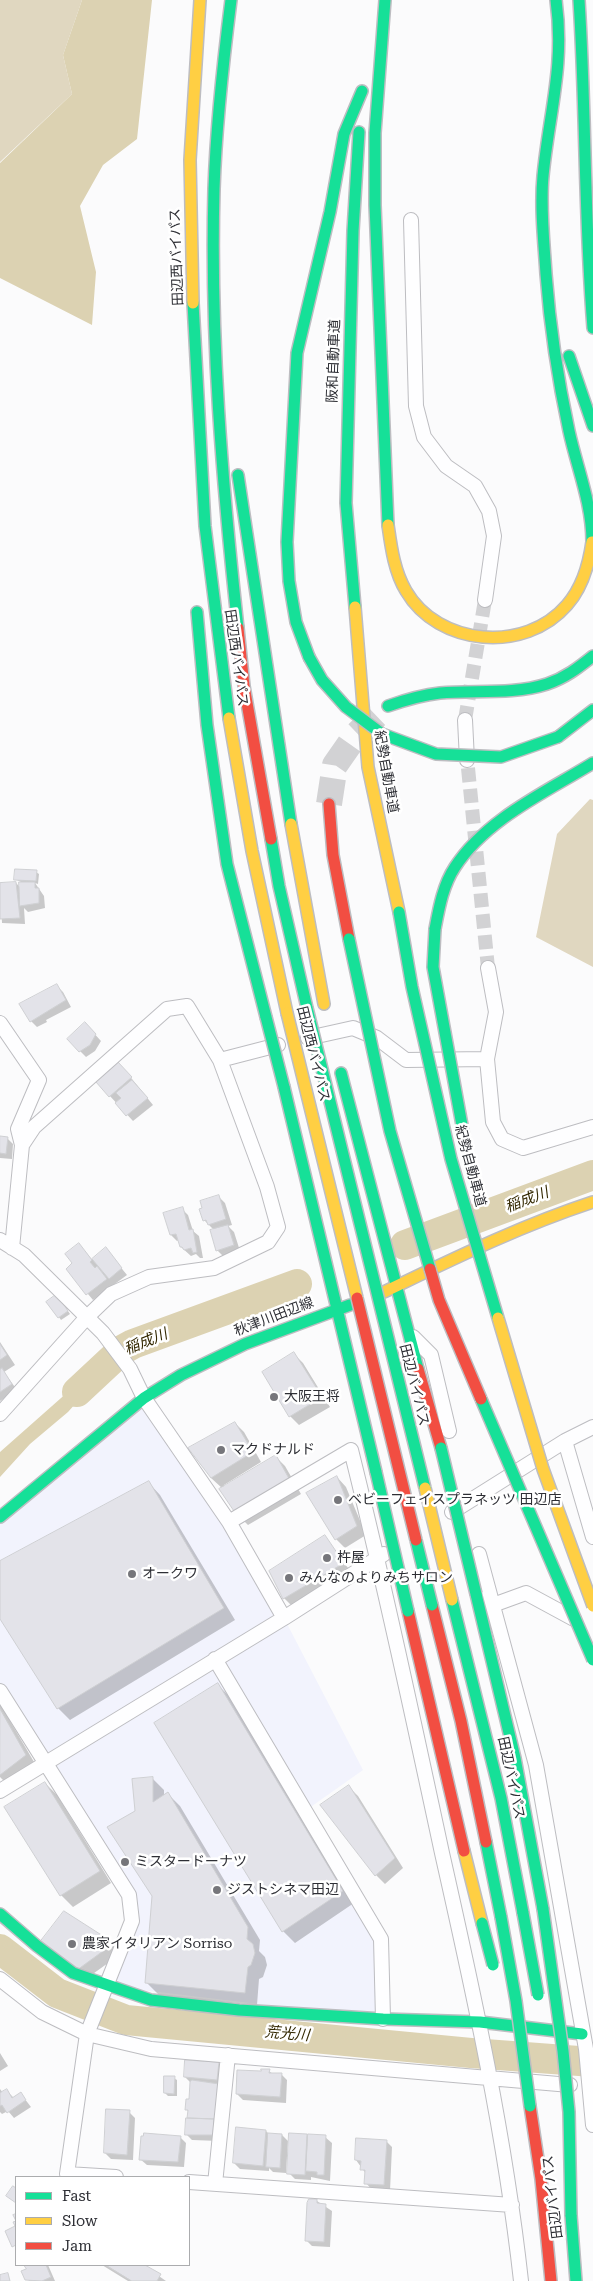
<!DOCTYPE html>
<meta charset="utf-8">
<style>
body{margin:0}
#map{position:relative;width:593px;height:2281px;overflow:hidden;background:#fbfbfc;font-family:"Roboto Serif",serif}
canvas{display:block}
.legend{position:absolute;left:15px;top:2176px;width:175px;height:90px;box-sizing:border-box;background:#fff;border:1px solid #abacae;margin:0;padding:6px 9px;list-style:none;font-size:15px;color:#2e2f35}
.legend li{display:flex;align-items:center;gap:10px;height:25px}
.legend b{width:25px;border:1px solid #abacae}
</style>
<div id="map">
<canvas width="593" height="2281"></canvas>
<ul class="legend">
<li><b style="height:6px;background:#16e098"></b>Fast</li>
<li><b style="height:6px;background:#ffcf43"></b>Slow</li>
<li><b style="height:6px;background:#f24e42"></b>Jam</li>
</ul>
</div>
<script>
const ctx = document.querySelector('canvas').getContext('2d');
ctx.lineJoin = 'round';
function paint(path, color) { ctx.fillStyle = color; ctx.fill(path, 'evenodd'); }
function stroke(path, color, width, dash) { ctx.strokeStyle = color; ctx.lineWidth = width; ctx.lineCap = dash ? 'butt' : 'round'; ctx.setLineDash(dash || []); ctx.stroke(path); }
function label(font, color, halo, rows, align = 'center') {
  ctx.font = font + ' "Roboto Serif","Noto Sans JP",serif'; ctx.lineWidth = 5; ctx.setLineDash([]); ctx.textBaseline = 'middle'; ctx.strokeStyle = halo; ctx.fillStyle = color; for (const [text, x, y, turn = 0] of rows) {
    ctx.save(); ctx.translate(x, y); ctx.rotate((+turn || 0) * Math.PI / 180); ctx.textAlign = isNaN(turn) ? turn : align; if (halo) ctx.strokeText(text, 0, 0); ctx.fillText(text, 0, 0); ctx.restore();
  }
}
paint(new Path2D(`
 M144 1398 284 1618 363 1770 305 1811 381 1939 383 2019 108 1986 132 1921 129 1895 0 1691V1517Z`), '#f2f3fd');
paint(new Path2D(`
 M0 0H82L63 55 72 94 0 162Z
 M590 799 593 800V967L536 937 557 834Z`), '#e0d7c0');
paint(new Path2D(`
 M82 0H152L137 139 103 165 80 206 96 272 92 325 0 278V163L72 94 63 55Z
 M104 1360 109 1366 68 1412 30 1444 0 1477V1452Z`), '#dcd2b2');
paint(new Path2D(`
 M36 872 39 874 38 884 35 883 44 896 45 908 28 912 24 908 25 924 2 923 0 884 16 883 21 888V882L15 879Z
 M57 986 63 992 71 1007 46 1020 47 1022 37 1027 31 1021Z
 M91 1030 101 1041 95 1051 86 1057 68 1039Z
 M124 1069 153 1105 133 1121 97 1082Z
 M0 1137 7 1138 13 1144 12 1159 0 1158Z
 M219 1197 225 1203 232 1225 228 1226 234 1232 240 1251 223 1256 217 1250 214 1230 204 1220Z
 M182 1209 188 1215 193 1231 199 1236 203 1258H200L196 1254 191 1256 181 1247 179 1240 177 1241 171 1235Z
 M106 1249 127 1275 93 1300 67 1269 85 1251 92 1260Z
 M60 1299 70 1314 61 1320 48 1302Z
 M0 1342 15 1365 4 1372 17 1390 0 1401Z
 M294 1354 303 1363 330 1407 299 1425 290 1416Z
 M235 1423 244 1432 261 1462 224 1485 225 1487 276 1457 285 1466 301 1494 248 1525 239 1516 222 1488 211 1478Z
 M337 1477 346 1487 366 1535 345 1548 336 1539Z
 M149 1483 160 1495 235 1620 70 1720 58 1708 0 1617V1563Z
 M324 1537 352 1573 293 1607 284 1598Z
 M218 1685 230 1697 354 1903 295 1943 283 1931Z
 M0 1704 37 1767 11 1788 0 1777Z
 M152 1778 164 1790V1796L168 1794 180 1806 260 1940 259 1951 265 1957 267 1965 263 1977 259 1979 257 2005 159 1995 147 1983 153 1896Z
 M45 1783 57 1795 111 1883 73 1907 61 1895Z
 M349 1787 358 1796 403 1868 385 1884 376 1875Z
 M64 1912 113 1944 122 1953 83 1981Z
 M0 2053 8 2066 0 2071Z
 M218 2064 224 2070 219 2141 192 2140 186 2134 189 2112 186 2109 190 2100 191 2083 185 2077Z
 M269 2071 273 2074H281L287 2080 286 2103 243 2100 237 2094 262 2073Z
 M174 2078 177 2080V2096H168L165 2093Z
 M0 2089 3 2093 7 2091 14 2098 21 2094 31 2107 14 2118 8 2111 2 2114 0 2112Z
 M129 2112 135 2118 133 2160 111 2159 105 2153Z
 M266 2131 269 2134 282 2135 288 2141 286 2173 273 2172 269 2168V2171L240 2169 234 2163Z
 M290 2135 325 2137 332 2143 330 2181 311 2177V2180L295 2179 289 2173Z
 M180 2137 186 2143 184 2167 147 2165 140 2159Z
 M386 2141 392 2147 390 2191 372 2190 366 2183V2174L356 2160Z
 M317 2201 332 2211 330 2247 312 2246 306 2240Z
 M25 2265H48L55 2281H29L23 2272 27 2269Z
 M102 2265H143L166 2281H128Z`), '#0003');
stroke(new Path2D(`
 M405 1245 593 1175
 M77 1392 122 1350 133 1344 297 1284
 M0 1949 57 1993 126 2020 471 2053 593 2062`), '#dcd2b2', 30);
const building = new Path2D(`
 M15 869 37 870 36 881 14 880Z
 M16 882 20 918 0 919V883Z
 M19 882H35V888H39V903L20 906Z
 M57 984 66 1000 30 1022 19 1004Z
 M85 1022 96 1034 90 1045 79 1052 67 1039Z
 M118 1062 132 1077 109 1097 96 1082Z
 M132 1080 148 1098 126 1116 115 1103 121 1098 116 1093Z
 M0 1136 8 1137 6 1154 0 1153Z
 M219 1195 226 1219 208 1225 206 1220 203 1221 199 1209 202 1208 200 1201Z
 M183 1207 189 1230 193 1229 197 1252 193 1253 191 1248 184 1250 182 1247H180L176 1234 170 1235 163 1213Z
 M228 1225 234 1245 216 1251 210 1230Z
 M79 1243 92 1260 90 1262 95 1268 97 1266 107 1279 86 1295 66 1269 72 1263 65 1254Z
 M106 1247 122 1268 109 1279 92 1259Z
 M57 1294 68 1311 58 1318 46 1302Z
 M0 1344 7 1355 0 1360Z
 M294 1352 322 1397 289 1417 262 1372Z
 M2 1368 12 1384 0 1392V1370Z
 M235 1422 253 1452 211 1478 188 1448Z
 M276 1455 292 1484 238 1517 219 1489Z
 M337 1476 357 1526 335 1540 306 1493Z
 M149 1481 224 1608 57 1709 0 1619V1561Z
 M325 1535 344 1563 283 1599 269 1571Z
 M218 1683 343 1891 282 1932 154 1723Z
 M0 1709 26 1755 0 1775Z
 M153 1777V1802L168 1792 248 1927 247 1939 253 1944 255 1953 251 1965 248 1967 245 1993 145 1983 152 1896 107 1827 135 1811 132 1779Z
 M45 1782 100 1871 60 1896 4 1807Z
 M349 1785 395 1858 375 1876 320 1805Z
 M64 1911 114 1943 73 1973 37 1946Z
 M185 2060 219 2062 217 2080 184 2077Z
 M261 2069H270L269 2073H282L280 2097 236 2094 237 2070 261 2071Z
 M164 2076H175L174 2094 164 2093Z
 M192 2080 219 2084 216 2119 187 2118 188 2110H185L186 2099H189L190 2082Z
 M7 2089 12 2098 21 2092 26 2100 7 2113 2 2105 0 2106V2093Z
 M106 2109 130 2110 127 2155 104 2153Z
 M186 2118 214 2119 213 2135H185Z
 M236 2127 266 2130 263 2166 233 2163Z
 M144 2133 181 2136 178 2162 139 2160 141 2136H143Z
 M268 2133 282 2134 280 2168 266 2167Z
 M289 2133 307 2134 305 2175 287 2174Z
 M308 2134 326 2135 324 2175H317V2172L306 2171Z
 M356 2138 387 2140 384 2185 364 2184 365 2170H360L361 2161 355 2160Z
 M13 2186 16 2188V2203L6 2196Z
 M309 2199H317V2203L326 2204 324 2242 305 2241 307 2203Z
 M16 2214V2245L12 2247 5 2231 15 2226 13 2222 16 2221 13 2215Z
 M24 2265H46L51 2277 42 2281 25 2280 21 2271 26 2269Z
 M106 2265H145L161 2274 157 2281H132Z
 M8 2273 10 2281H0V2275Z`);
paint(building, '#e3e3e9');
stroke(building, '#cfd0d3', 1);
stroke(new Path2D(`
 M465 720 485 600
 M468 768 488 968`), '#d2d2d4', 14, [14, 7]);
stroke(new Path2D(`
 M329 804 335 765 356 735 378 714`), '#d2d2d4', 26, [26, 13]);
const street = new Path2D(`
 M411 220 416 406 424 437 446 466 475 486 489 511 494 536 485 600
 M465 720 467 760
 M488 968 496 1012 487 1059 493 1122 502 1139 523 1148 593 1127
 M0 1023 39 1080 18 1129 22 1145
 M308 1038 353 1028 377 1038 406 1060 487 1059
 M220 1060 278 1045
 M0 1240 24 1255 103 1333 130 1369 144 1398 229 1522 284 1618
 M413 1337 431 1355 449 1431
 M0 1414 87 1317 111 1294 149 1277 214 1268 268 1242 278 1227 267 1187 220 1060 187 1006 167 1009 34 1127 22 1145 12 1248
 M565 1441 593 1537
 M452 1512 565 1441 593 1427
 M229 1522 351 1450C384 1583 413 1718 442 1853 474 1995 505 2136 521 2281
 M479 1554 536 1765 586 2049 593 2125
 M493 1605 526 1593 574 1619
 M215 1659 381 1939 383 2019
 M0 1691 129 1895 132 1921 87 2034 67 2174 116 2177
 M0 1791 284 1618 384 1554
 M0 1979 42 2012 87 2034 151 2049 570 2085
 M189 2182 512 2205
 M215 2184 228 2055`);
const fast = new Path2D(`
 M231 0C223 63 216 126 214 189 210 335 222 482 238 628
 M385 0 375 133V205L388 525
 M556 0C565 66 549 113 543 176 540 208 544 242 546 274 550 327 558 380 569 431 577 468 592 503 592 542
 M579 0C586 109 584 219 593 328
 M193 303 205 526 229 718
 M569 356 593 426
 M238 475 291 824
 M355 607 346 503 353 231 359 132
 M197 612 207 725 227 864 266 1017
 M309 657 296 622 289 581 287 542 297 353 330 212 344 134 362 91
 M388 706C405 700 422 695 440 693 475 690 513 695 547 684 565 678 578 668 593 656
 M558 737 593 710
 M271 839 279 886 307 1008
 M435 929C439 908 443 885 455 867 486 819 546 792 593 763
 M341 1073 418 1369
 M284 1087 376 1472
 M0 1517 144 1398 181 1375 245 1344 350 1305
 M476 1594 515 1758 543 1909
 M452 1600 501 1798 523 1913
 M486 1842 501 1917
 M0 1914 37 1946 73 1973 151 2000 239 2010 383 2019 480 2022 582 2034
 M571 2215 576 2281`);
const slow = new Path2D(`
 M193 303 190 160 200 0
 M388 525C391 546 394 571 406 591 438 646 525 654 567 605 582 588 589 564 592 542
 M355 607 368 767 399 912
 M229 718 252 851 287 1013
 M291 824 324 1004
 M384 1292C453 1259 520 1226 593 1202
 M464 1851 482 1923`);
const jam = new Path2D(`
 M238 628 244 686 271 839
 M329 804 333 855 349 939
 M418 1369 441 1448
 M432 1605 461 1721 486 1842
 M408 1611 464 1851
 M530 2106 541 2179 551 2281`);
stroke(street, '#bdbdc1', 16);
stroke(fast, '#bdbdc1', 14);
stroke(slow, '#bdbdc1', 14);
stroke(jam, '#bdbdc1', 14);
stroke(street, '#fefeff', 14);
stroke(fast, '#16e098', 11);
stroke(slow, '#ffcf43', 11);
stroke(jam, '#f24e42', 11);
const fastBridge = new Path2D(`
 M309 657 322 680 346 707 382 734 436 754 501 757 558 737
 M399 912 412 987 451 1159 498 1318
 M435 929 433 967 466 1147
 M349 939 390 1131 430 1269
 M307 1008 425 1488
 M266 1017 284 1087
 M481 1399 593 1660
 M441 1448 476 1594
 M376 1472 408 1611
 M416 1540 432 1605
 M543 1909 563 2051 569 2112 571 2215
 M523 1913 538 1995
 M501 1917 516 2001 530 2106
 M482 1923 493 1965`);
const slowBridge = new Path2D(`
 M287 1013 357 1298
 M498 1318 543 1469 593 1606
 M425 1488 452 1600`);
const jamBridge = new Path2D(`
 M430 1269 439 1300 481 1399
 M357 1298 416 1540`);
stroke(fastBridge, '#bdbdc1', 14, []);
stroke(slowBridge, '#bdbdc1', 14, []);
stroke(jamBridge, '#bdbdc1', 14, []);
stroke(fastBridge, '#16e098', 11);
stroke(slowBridge, '#ffcf43', 11);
stroke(jamBridge, '#f24e42', 11);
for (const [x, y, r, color] of [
 [274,1397,5,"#76767b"],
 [221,1450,5,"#76767b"],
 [338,1500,5,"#76767b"],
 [327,1558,5,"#76767b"],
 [132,1574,5,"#76767b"],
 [289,1578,5,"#76767b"],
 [125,1862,5,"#76767b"],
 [217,1890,5,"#76767b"],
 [72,1944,5,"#76767b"]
]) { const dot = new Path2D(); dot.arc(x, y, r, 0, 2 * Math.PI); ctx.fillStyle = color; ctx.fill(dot); stroke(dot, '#fff', 2); }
label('14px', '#2e2f35', '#fff', [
 ["田辺西バイパス",177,257,-92],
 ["阪和自動車道",334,361,-88],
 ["田辺西バイパス",236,658,82],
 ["紀勢自動車道",386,772,80],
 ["田辺西バイパス",313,1054,76],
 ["紀勢自動車道",470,1166,75],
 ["秋津川田辺線",274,1317,-21],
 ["田辺バイパス",414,1385,76],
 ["田辺バイパス",511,1778,78],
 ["田辺バイパス",553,2197,-97]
]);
label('14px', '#2e2f35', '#fff', [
 ["大阪王将",284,1397],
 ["マクドナルド",231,1450],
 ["ベビーフェイスプラネッツ 田辺店",348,1500],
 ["杵屋",337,1558],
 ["オークワ",142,1574],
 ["みんなのよりみちサロン",299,1578],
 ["ミスタードーナツ",135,1862],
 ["ジストシネマ田辺",227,1890],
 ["農家イタリアン Sorriso",82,1944]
], 'left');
label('italic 15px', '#332802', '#fff', [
 ["稲成川",527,1200,-21],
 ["稲成川",146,1342,-22],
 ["荒光川",287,2034,5]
]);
</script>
